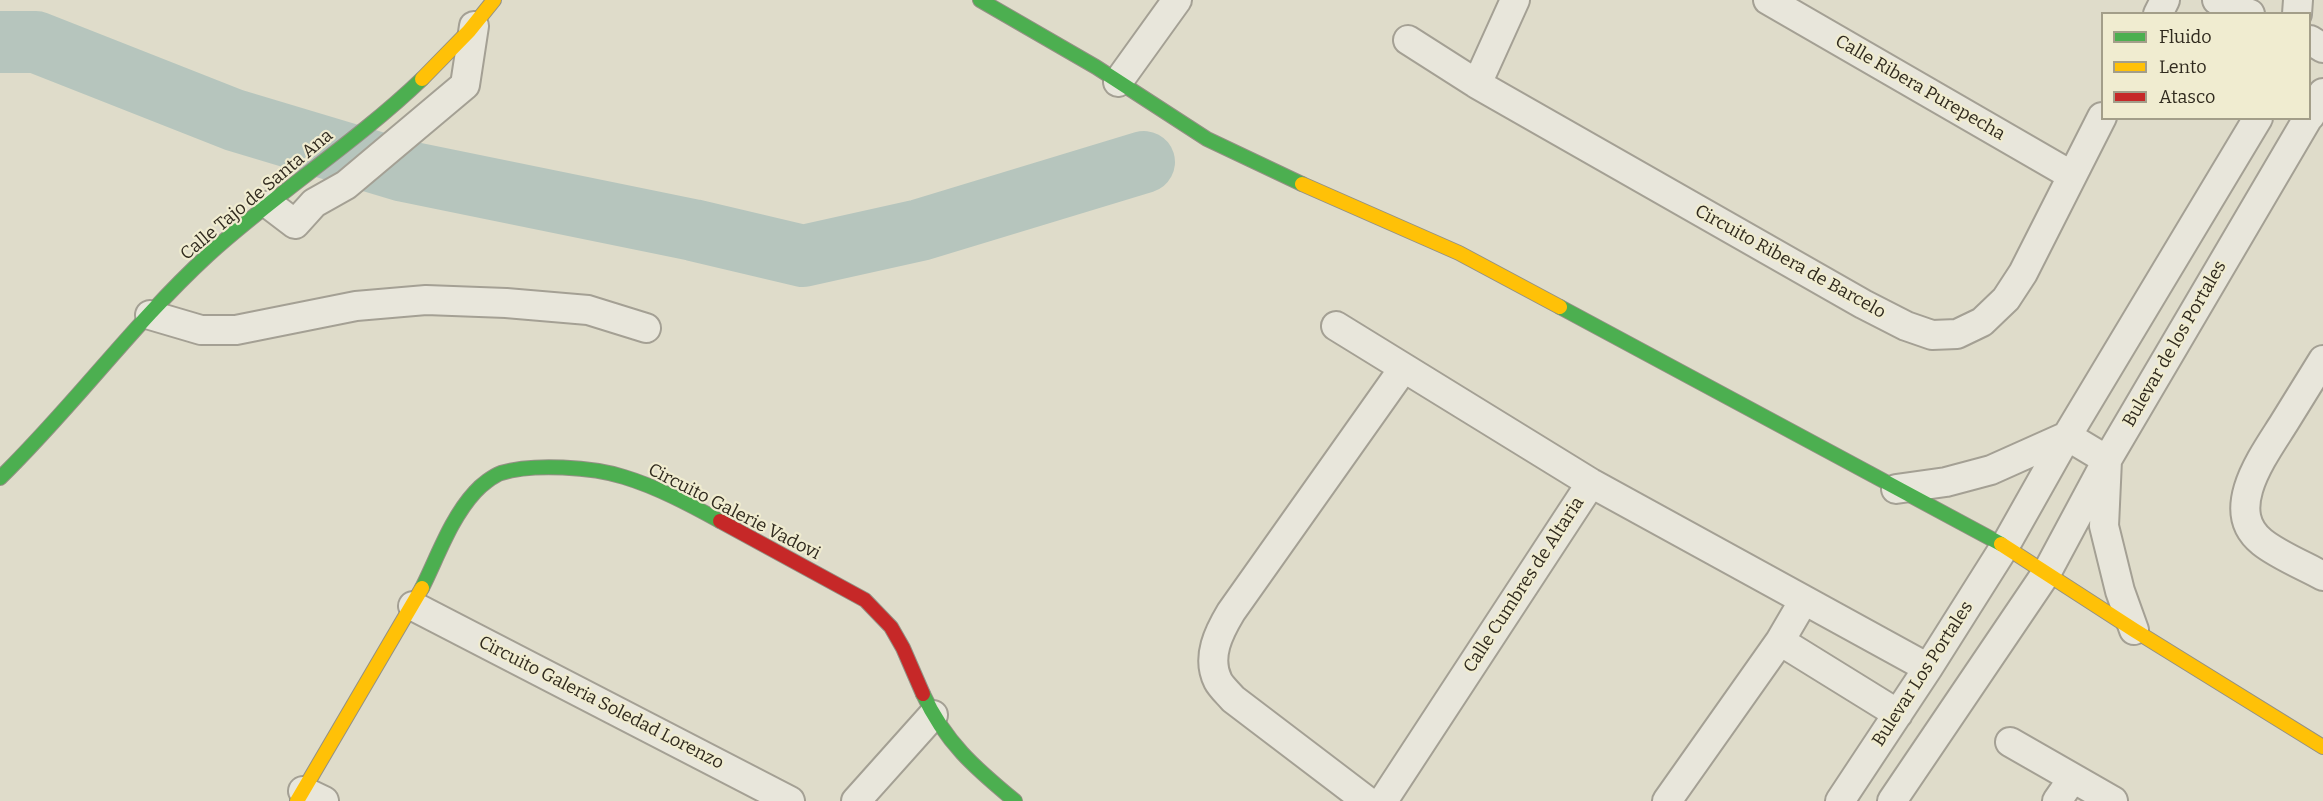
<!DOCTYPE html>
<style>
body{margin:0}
#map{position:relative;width:2323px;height:801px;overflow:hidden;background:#dfdcca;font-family:Bitter,serif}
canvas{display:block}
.legend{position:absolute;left:2101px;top:12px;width:210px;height:108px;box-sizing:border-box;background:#f0ecd0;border:2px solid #a39e89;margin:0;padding:8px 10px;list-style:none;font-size:18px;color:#302a1e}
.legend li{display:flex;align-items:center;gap:12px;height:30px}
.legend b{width:30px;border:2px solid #a39e89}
</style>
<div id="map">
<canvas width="2323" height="801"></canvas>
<ul class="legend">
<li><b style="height:8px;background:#4caf50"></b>Fluido</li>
<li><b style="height:8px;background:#ffc107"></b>Lento</li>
<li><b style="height:8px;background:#c62828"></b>Atasco</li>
</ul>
</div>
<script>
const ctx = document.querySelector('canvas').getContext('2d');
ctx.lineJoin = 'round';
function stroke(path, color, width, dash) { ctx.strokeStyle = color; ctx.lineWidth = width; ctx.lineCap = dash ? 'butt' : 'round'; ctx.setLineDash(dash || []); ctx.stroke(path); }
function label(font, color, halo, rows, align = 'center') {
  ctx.font = font + ' Bitter,serif'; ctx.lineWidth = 4.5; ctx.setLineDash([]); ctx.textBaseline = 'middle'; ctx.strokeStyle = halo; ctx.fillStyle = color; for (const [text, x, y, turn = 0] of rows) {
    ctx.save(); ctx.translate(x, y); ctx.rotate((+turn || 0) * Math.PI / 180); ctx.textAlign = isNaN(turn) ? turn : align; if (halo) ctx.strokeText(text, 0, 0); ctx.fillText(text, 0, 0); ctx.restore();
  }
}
stroke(new Path2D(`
 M0 42H36L234 120 404 171 693 230 803 256 920 230 1144 162`), '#b6c5bd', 62);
const street = new Path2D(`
 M1768 0 2071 175
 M2217 0 2250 14
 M2158 14 2165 0
 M2297 14 2298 0
 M1408 40 1477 84 1863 304 1906 326 1932 335 1957 334 1982 322 2006 299 2023 273 2102 117
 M2310 40 2323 48
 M1118 82 1177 0
 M1477 84 1515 0
 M2310 116 2323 93
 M270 205 295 224 314 203 346 185 465 85 474 26
 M150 315 201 330H236L356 306 426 300 506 303 588 310 646 328
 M1336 326 1591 483 1928 668
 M2323 360C2310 381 2297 402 2284 423 2264 455 2222 510 2262 542 2278 555 2305 566 2323 576
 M1896 489 1946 482 1991 470 2067 436 2107 460 2104 526 2120 591 2134 630
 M413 606 790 801
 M1780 641 1898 714
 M2010 742 2113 801
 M303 791 324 801
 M856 801 933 715
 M1367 801 1233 699C1229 694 1221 687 1218 681 1206 657 1219 632 1231 612L1403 369
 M1383 801 1591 483
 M1667 801 1780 641 1804 600
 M1840 801 1928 668 2005 546 2067 436 2258 118
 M1892 801 2047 572 2107 460 2308 118
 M2057 801 2073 778`);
const fast = new Path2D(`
 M980 0 1096 67 1207 139 1302 184
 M1560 307 2001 544
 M0 478C73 407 133 324 208 255 276 193 355 143 422 79
 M422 588C438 556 451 518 475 492 481 485 493 476 501 473 533 463 593 467 624 477 657 487 689 504 720 521
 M923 694C945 742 975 768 1015 801`);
const slow = new Path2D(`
 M422 79 469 31 494 0
 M1302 184 1459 253 1560 307
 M2001 544 2134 630 2323 747
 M297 801 422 588`);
const jam = new Path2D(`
 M720 521 865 600 891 627 903 648 923 694`);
stroke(street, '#a4a094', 32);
stroke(fast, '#939084', 16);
stroke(slow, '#939084', 16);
stroke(jam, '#939084', 16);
stroke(street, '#e8e6db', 28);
stroke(fast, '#4caf50', 14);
stroke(slow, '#ffc107', 14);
stroke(jam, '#c62828', 14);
label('18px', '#302a1e', '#f0ecd0', [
 ["Calle Ribera Purepecha",1920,88,30],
 ["Calle Tajo de Santa Ana",257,195,-40],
 ["Circuito Ribera de Barcelo",1790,262,29],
 ["Bulevar de los Portales",2175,344,-60],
 ["Circuito Galerie Vadovi",734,512,27],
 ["Calle Cumbres de Altaria",1524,585,-57],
 ["Bulevar Los Portales",1923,674,-57],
 ["Circuito Galeria Soledad Lorenzo",601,703,27]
]);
</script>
